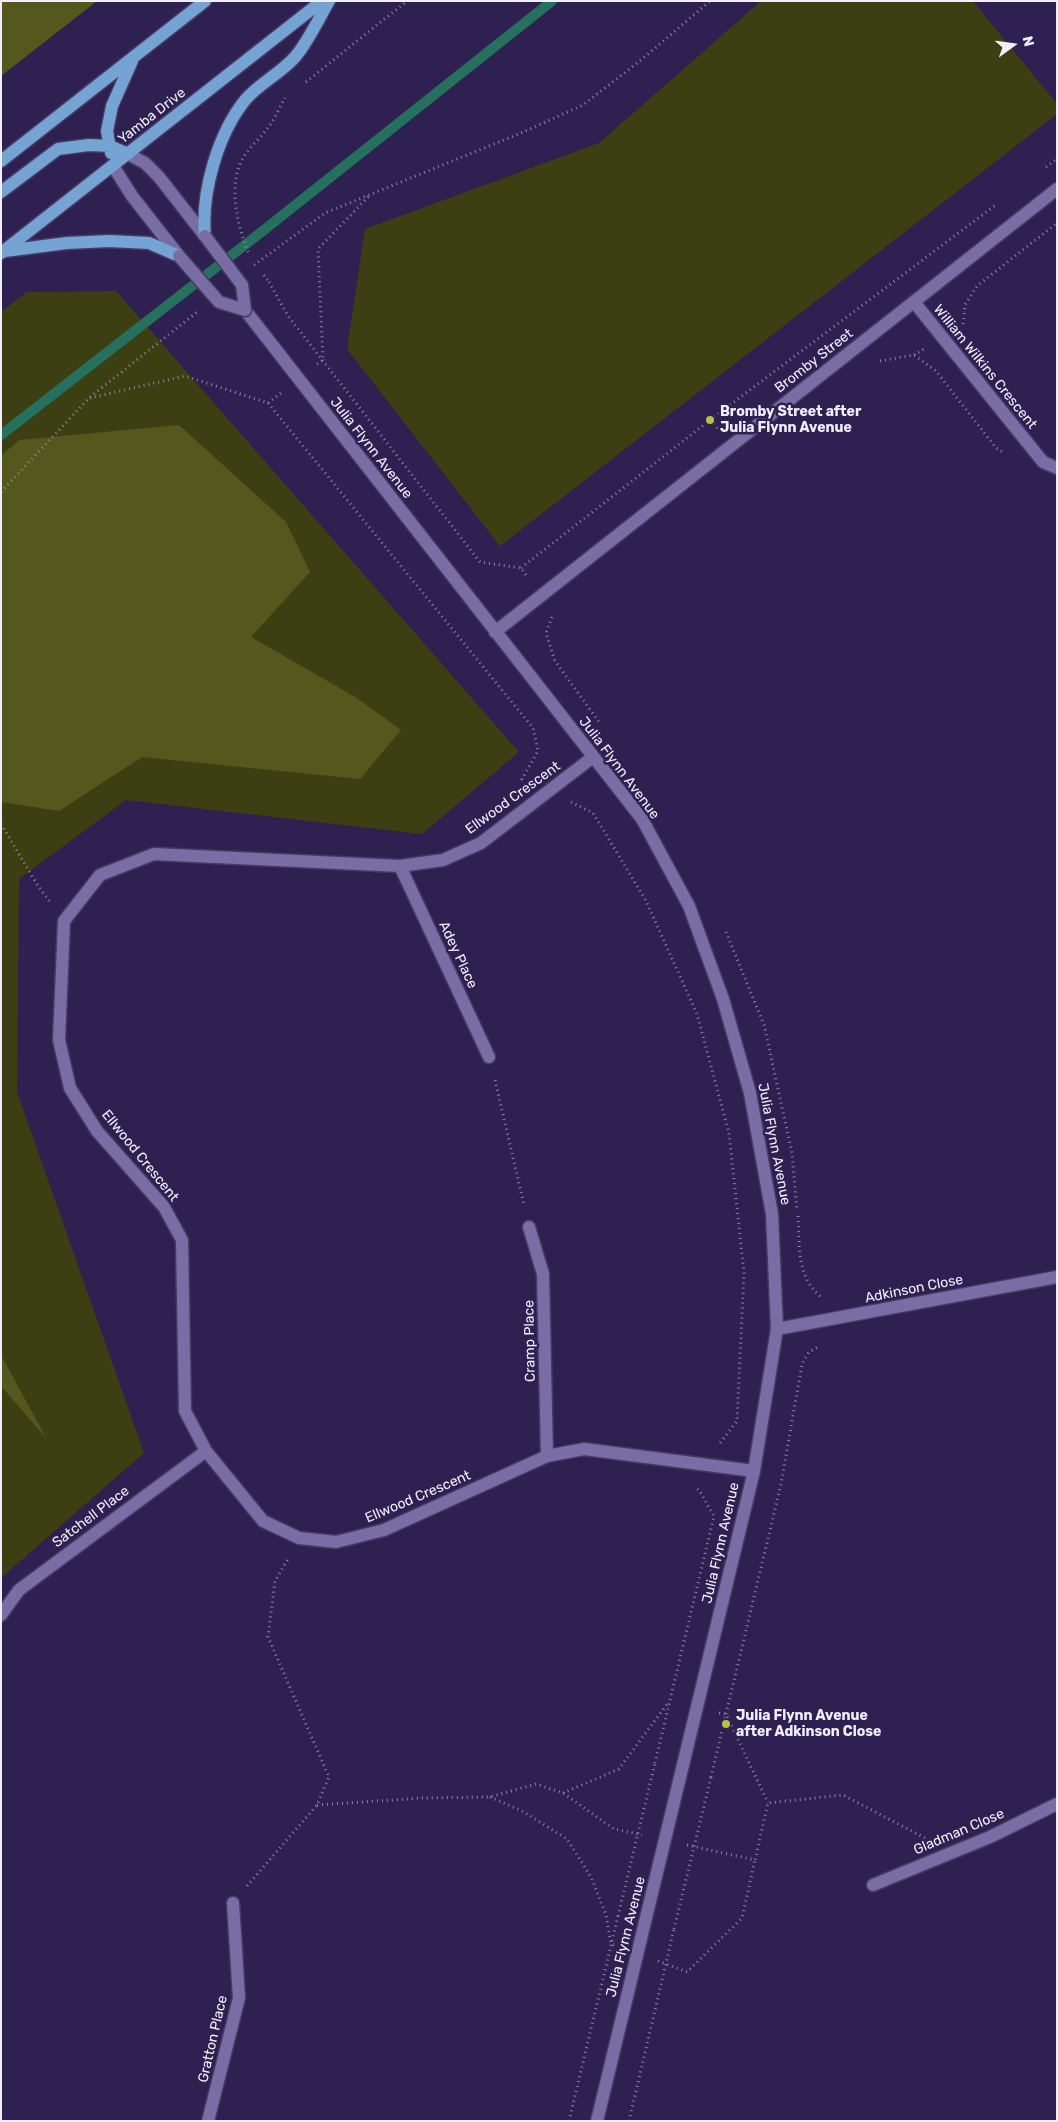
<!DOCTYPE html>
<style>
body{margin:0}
#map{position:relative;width:1058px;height:2122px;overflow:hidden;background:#2e2152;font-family:Rubik,sans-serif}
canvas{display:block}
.frame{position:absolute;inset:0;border:2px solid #f1effc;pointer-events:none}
.north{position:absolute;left:988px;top:20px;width:50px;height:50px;-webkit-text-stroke:4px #2e2152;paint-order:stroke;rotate:76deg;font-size:14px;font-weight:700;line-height:20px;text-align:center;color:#f1effc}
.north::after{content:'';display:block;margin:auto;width:18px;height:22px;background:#f1effc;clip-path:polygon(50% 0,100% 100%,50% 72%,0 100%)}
</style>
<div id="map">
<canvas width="1058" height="2122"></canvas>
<div class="frame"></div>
<div class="north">N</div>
</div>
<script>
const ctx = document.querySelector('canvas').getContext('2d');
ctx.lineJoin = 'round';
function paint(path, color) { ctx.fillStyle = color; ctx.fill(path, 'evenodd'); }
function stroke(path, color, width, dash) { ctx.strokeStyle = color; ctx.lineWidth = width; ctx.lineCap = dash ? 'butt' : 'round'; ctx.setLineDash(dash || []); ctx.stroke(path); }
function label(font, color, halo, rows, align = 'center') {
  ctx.font = font + ' Rubik,sans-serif'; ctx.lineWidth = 5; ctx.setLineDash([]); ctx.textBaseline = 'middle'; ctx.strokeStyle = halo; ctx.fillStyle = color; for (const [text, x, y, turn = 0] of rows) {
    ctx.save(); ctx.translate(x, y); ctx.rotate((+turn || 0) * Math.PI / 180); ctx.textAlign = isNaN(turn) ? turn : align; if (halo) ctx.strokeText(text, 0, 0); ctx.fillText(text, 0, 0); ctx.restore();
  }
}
paint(new Path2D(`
 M761 1H973L1057 104V114L500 546 347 349 365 229 599 143Z
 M116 291 519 752 422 834 126 800 19 879 17 1092 144 1453 1 1578V312L27 292Z`), '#3c3f11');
paint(new Path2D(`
 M1 1H97L1 76Z
 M179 425 286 522 310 572 251 637 357 698 401 730 360 779 142 757 59 811 1 802V456L19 440Z
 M1 1355 46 1438 1 1386Z`), '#54581d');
stroke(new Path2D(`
 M1 435 264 230 552 1`), '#25715e', 10);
const minor = new Path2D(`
 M914 302 1043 462 1057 468
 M593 757 481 843 443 860 400 866 154 854 100 875 64 921 59 1040 70 1088 97 1131 164 1207 182 1240 185 1411 206 1451 263 1521 299 1538 336 1542 384 1530 547 1456 584 1449 754 1471
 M400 866 489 1057
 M529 1227 543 1274 547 1456
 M777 1329 1057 1277
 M1 1615 19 1590 206 1451
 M873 1885 990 1837 1057 1804
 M208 2121 239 1998 233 1903`);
const tertiary = new Path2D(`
 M128 154 145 163 159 177 205 236
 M113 166 132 196 179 256
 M245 310 642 819 689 906 723 999 750 1093 772 1214 777 1329 754 1471 682 1769
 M495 632 1057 189
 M597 2121 645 1922`);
const primary = new Path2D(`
 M111 153 107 131 112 106 132 61
 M1 161 205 1
 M1 192 58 149 89 145 110 146 128 154
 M205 236C201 192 218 133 246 99 260 83 281 73 295 57 308 42 319 18 329 1
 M5 251 67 243 109 241 149 243 179 256
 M1 253 322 1`);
stroke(minor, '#473a62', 15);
stroke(tertiary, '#473a62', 15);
stroke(primary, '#473a62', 15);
stroke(new Path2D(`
 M306 82 407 1
 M1046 167 1057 159
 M248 252C238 226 227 185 243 158 250 146 262 137 270 125 276 117 280 106 285 98
 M254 265 325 213 521 133 583 105 641 60 710 1
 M269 282 288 316 480 562 521 568 528 578
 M963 324 965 305 977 286 1057 223
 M914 355 924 349
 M880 361 914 355 936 371 996 448 1004 453
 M317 364 323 360 318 249 369 196
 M90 398 185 376 268 403 281 393
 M268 403 533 728 538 751 522 779 524 781
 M710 420 718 429
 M1 492 89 398 197 312
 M521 568 710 420 997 204
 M552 617 546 633 555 661 599 722
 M571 802 593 813 645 899 697 1014 729 1133 744 1273 737 1421 720 1443
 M1 824 38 886 51 903
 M726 932 764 1025 792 1153 797 1210
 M495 1080 524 1205
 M798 1216C800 1247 796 1276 821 1297
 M719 1713 726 1714 768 1803
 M655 1763 714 1516 699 1490 694 1487
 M711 1777 781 1484 802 1364 809 1352 820 1346
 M563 1793 619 1769 668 1703
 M490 1797 522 1811 567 1839 591 1877 606 1915 611 1944 617 1946
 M317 1805 422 1798 490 1797 536 1784 563 1793 614 1829 642 1835
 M687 1845 755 1860 768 1803 843 1795 925 1838
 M247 1886 317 1805 329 1777 268 1637 275 1581 288 1559
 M658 1961 687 1972 742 1918 755 1860
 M569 2121 618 1916
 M629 2121 674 1929`), '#8c84a4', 3, [1, 4]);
stroke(minor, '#786da5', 12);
stroke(tertiary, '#786da5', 12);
stroke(primary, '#74a3d4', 12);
const tertiaryBridge = new Path2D(`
 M179 256 219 302 245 310 242 285 205 236
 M645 1922 682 1769`);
stroke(tertiaryBridge, '#473a62', 15, []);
stroke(new Path2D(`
 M264 275 269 282
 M618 1916 655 1763
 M674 1929 711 1777`), '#8c84a4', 3, [1, 4]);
stroke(tertiaryBridge, '#786da5', 12);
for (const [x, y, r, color] of [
 [710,420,5,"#b9c046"],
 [726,1724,5,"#b9c046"]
]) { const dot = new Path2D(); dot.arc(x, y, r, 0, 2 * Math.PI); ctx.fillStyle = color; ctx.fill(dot); stroke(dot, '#2e2152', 2); }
label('14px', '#f1effc', '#2e2152', [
 ["Yamba Drive",152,116,-38],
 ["Bromby Street",814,361,-38],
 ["William Wilkins Crescent",985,367,51],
 ["Julia Flynn Avenue",371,448,52],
 ["Julia Flynn Avenue",619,768,53],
 ["Ellwood Crescent",513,798,-36],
 ["Adey Place",458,955,65],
 ["Julia Flynn Avenue",774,1144,79],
 ["Ellwood Crescent",140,1156,51],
 ["Adkinson Close",914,1289,-11],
 ["Cramp Place",530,1341,-91],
 ["Ellwood Crescent",418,1497,-23],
 ["Satchell Place",91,1517,-37],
 ["Julia Flynn Avenue",721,1543,-77],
 ["Gladman Close",959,1832,-23],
 ["Julia Flynn Avenue",626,1937,-76],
 ["Gratton Place",213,2039,-77]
]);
label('bold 14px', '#f1effc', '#2e2152', [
 ["Bromby Street after",720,412],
 ["Julia Flynn Avenue",720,428],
 ["Julia Flynn Avenue",736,1716],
 ["after Adkinson Close",736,1732]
], 'left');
</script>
